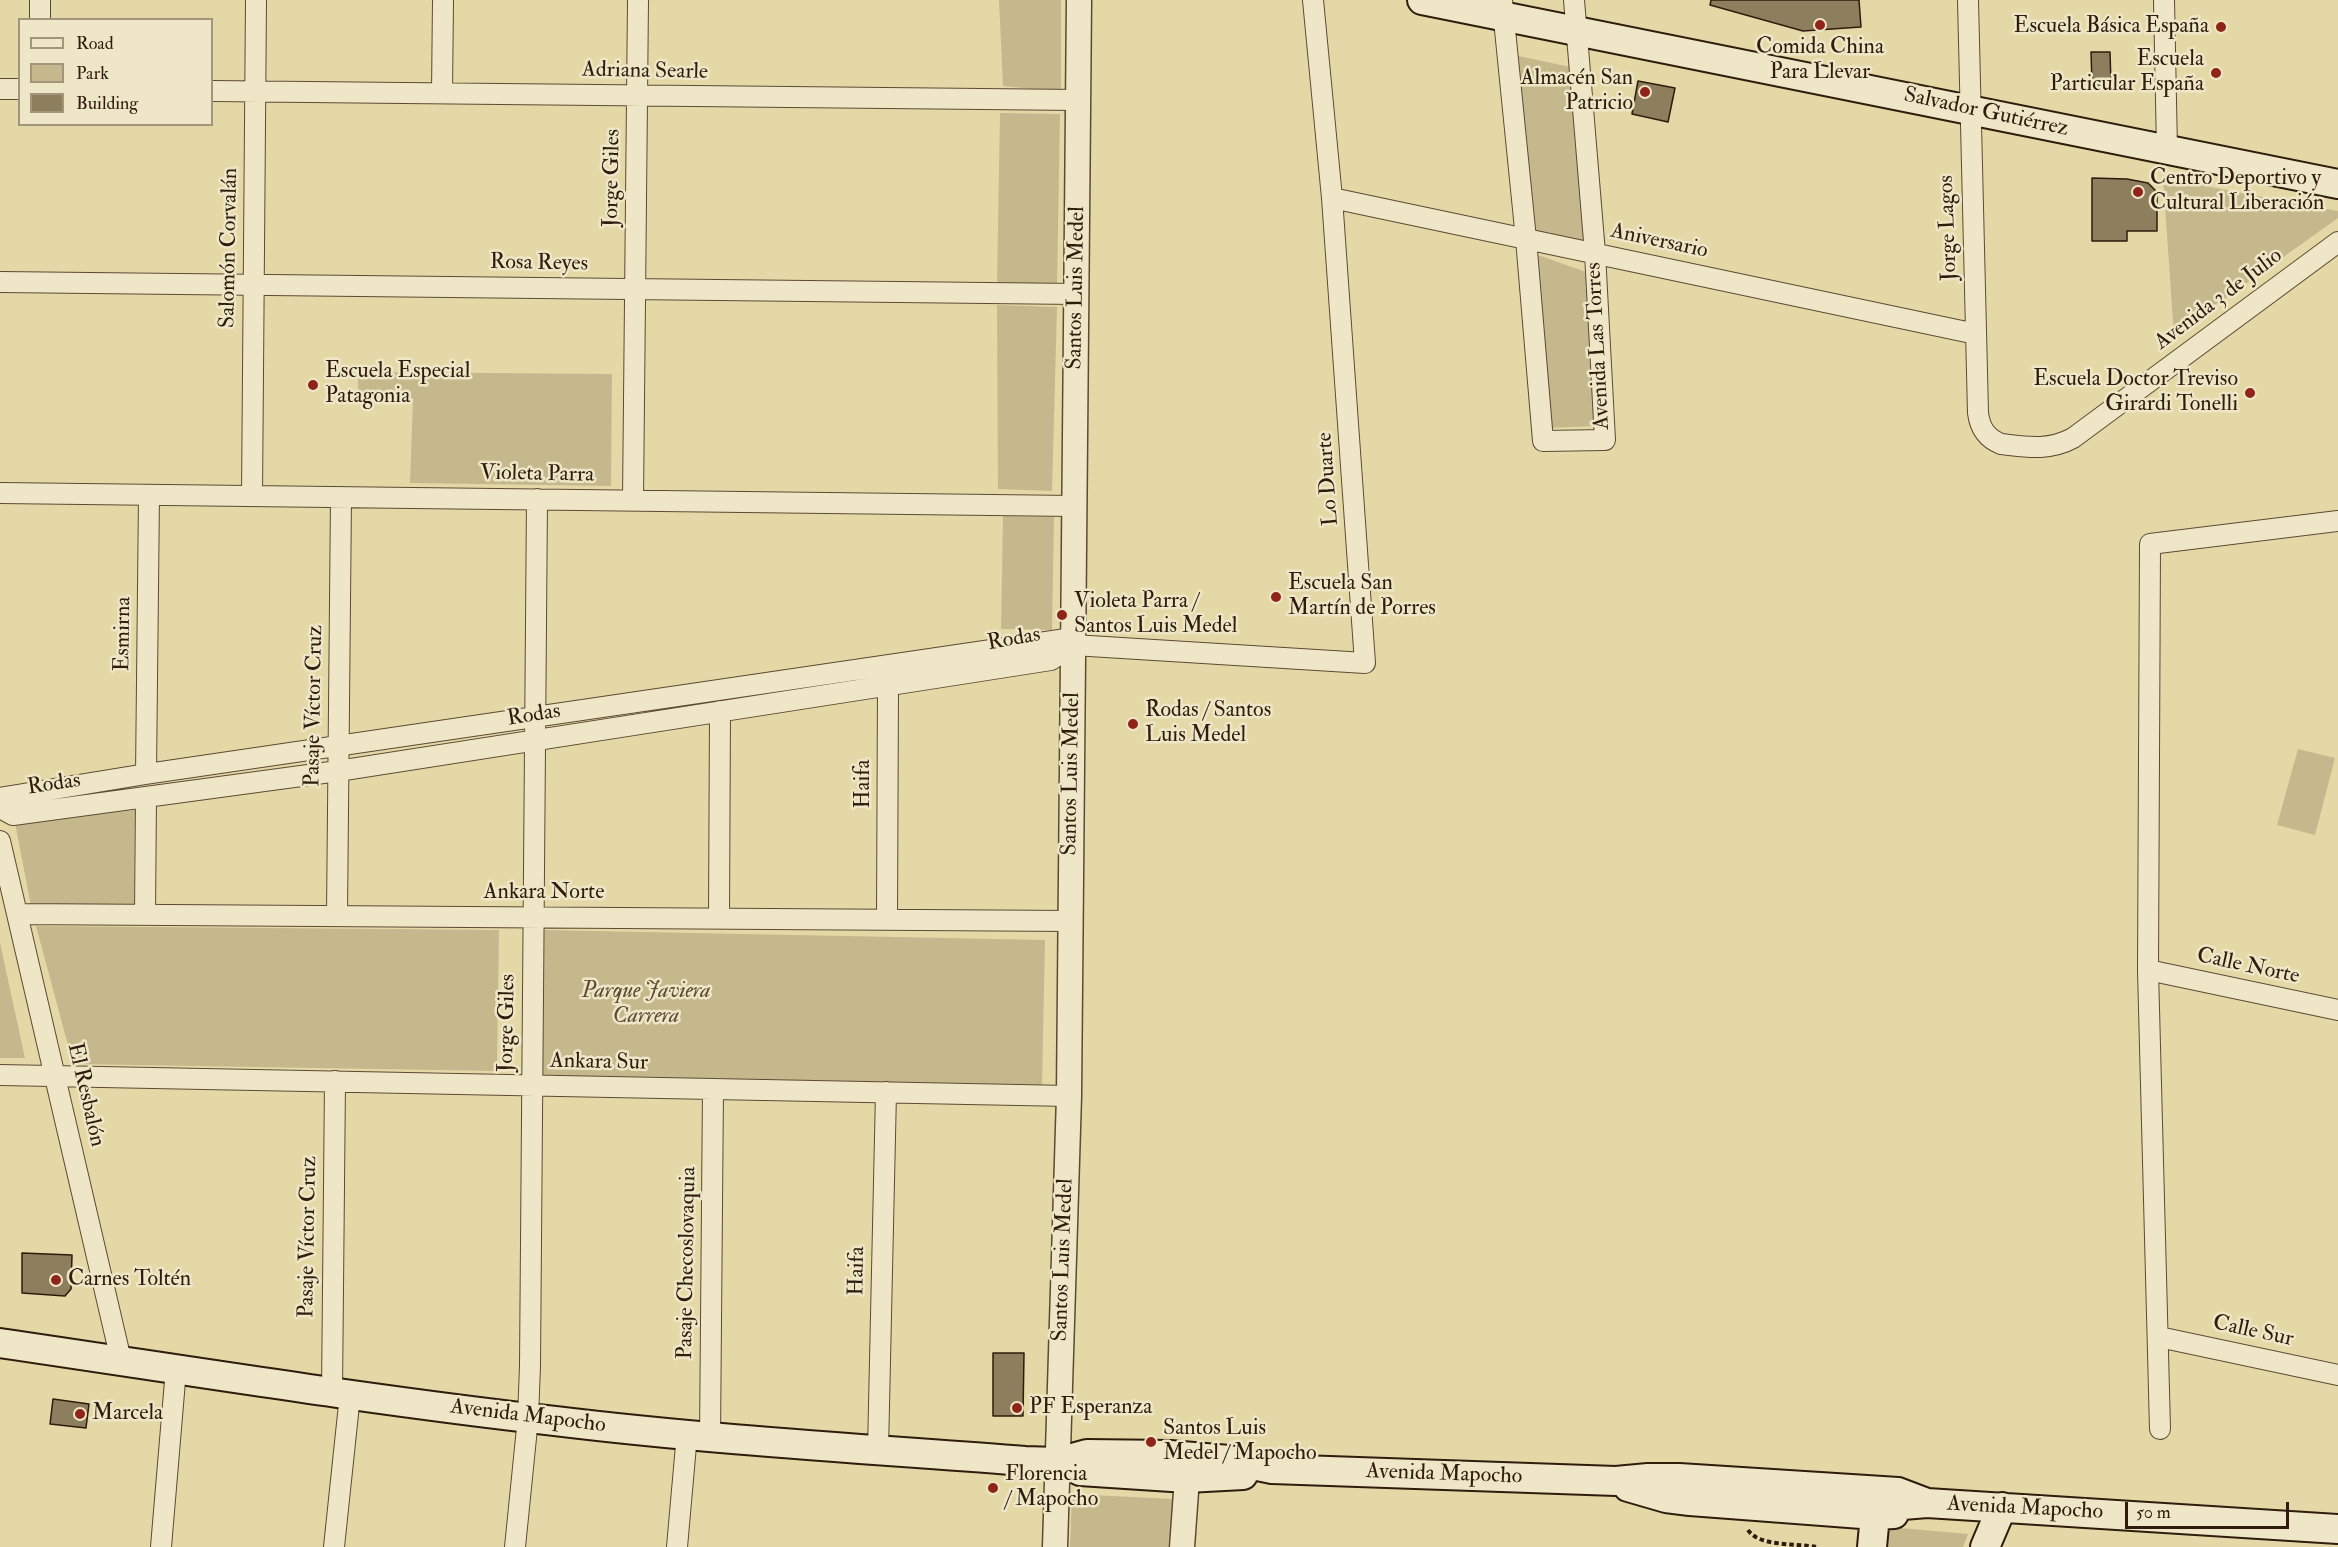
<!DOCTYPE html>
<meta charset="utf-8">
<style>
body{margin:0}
#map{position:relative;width:2338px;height:1547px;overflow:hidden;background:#e5d8a7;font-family:"IM FELL Double Pica",serif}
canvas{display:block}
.legend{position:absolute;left:18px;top:18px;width:195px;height:108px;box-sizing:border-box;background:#eee6c6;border:2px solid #a1957c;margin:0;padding:8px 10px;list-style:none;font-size:18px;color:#2e1c0d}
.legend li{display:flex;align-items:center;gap:12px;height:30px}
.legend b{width:30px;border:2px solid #a1957c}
.scale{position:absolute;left:2125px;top:1502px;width:164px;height:27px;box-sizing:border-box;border:3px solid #2e1c0d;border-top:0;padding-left:8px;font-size:18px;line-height:21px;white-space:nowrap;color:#2e1c0d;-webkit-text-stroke:4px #eee6c6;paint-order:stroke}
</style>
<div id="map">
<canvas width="2338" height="1547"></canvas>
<ul class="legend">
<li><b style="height:8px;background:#eee6c6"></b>Road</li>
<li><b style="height:16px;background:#c6b88d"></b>Park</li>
<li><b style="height:16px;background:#8d7e5d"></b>Building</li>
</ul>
<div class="scale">50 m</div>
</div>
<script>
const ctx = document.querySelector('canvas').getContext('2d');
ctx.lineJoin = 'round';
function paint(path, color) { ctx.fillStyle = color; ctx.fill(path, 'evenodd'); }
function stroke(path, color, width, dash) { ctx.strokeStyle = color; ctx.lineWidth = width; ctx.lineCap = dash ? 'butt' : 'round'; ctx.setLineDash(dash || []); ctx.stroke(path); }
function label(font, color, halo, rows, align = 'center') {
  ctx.font = font + ' "IM FELL Double Pica",serif'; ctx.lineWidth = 5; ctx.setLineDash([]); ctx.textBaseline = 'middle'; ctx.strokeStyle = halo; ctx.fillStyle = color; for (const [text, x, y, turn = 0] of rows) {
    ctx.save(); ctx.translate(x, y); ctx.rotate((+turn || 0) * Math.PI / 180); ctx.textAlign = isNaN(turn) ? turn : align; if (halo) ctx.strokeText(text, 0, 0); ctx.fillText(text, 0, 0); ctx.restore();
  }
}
paint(new Path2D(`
 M999 0H1061V92L1003 86Z
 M1514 55 1575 68 1591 243 1530 233Z
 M1000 113 1060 114 1057 286H997Z
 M2163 178 2338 211V218L2174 335Z
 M1538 255 1586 272 1596 426 1550 428Z
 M997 305 1057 307 1052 491 998 489Z
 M358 372 612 374 611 486 410 483 413 399 358 397Z
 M1003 516 1054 517 1052 630 1001 629Z
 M2298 749 2335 758 2315 835 2277 825Z
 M135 810 134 905 31 906 15 823Z
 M36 926 499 930 497 1071 73 1064Z
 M544 930 1045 940 1042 1085 541 1075Z
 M0 943 25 1058H0Z
 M1072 1494 1172 1499 1168 1547H1070Z
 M1889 1527 1968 1534 1963 1547H1888Z`), '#c6b88d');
const building = new Path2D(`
 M1711 0H1859L1861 27 1803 31 1710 5Z
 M2091 52H2110L2111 85H2092Z
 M1638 81 1675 88 1668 122 1632 114Z
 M2092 178 2127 179 2148 183 2157 192V231H2127V241H2092Z
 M22 1253 72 1255 71 1289 65 1296 22 1293Z
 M993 1353H1024L1023 1416H993Z
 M53 1399 89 1404 86 1428 50 1424Z`);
paint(building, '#8d7e5d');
stroke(building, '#2e1c0d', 1.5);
const minor = new Path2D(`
 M1502 0 1526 239 1543 441 1605 440 1595 253 1574 0
 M1968 0 1978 413C1980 428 1986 438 2001 444 2027 447 2049 451 2073 438L2338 242
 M2164 0 2167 150
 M40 20V0
 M0 89H20
 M212 91 1078 100
 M442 93 443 0
 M1332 198 1976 334
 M0 282 1077 294
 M0 493 1074 506
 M252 496 256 0
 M633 500 638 0
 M146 774 149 495
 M0 798 146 774 1073 638
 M0 808 13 815 338 771 1051 660 1073 645 1365 663 1332 198 1313 0
 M0 841 121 1360
 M17 914 1071 921
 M145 914 146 797
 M337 915 341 497
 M719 918 720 711
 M887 920 888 685
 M2148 970 2338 1010
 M0 1075 1069 1096
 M2159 1337 2338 1375
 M332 1392 335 1081
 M2160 1429 2148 970 2150 544 2338 521
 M710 1437 713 1089
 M878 1450 886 1092
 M161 1547 176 1369
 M334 1547 350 1395
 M515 1547 528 1418 530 1366 537 499
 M677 1547 687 1434`);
const tertiary = new Path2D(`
 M1055 1547 1069 1096 1079 0
 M1182 1547 1187 1478`);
const secondary = new Path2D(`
 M1422 0 2338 184
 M0 1343C185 1370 369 1400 555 1421 711 1440 868 1449 1025 1461L1058 1462 1087 1454 1170 1455 1229 1460 1272 1469 1616 1481 1648 1478H1679L1898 1492 1927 1503
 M1080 1471 1187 1478 1243 1475
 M1628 1487 1666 1498 1690 1501 1875 1515 1894 1514
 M1875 1515 1891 1506 1927 1503 2338 1529
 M1872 1547 1875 1515
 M1985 1547 2002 1507`);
stroke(minor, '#5c4b34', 22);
stroke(tertiary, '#5c4b34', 27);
stroke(secondary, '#2e1c0d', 32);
stroke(new Path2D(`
 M1748 1530C1759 1547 1796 1543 1816 1547`), '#2e1c0d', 4, [4.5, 3]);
stroke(minor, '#eee6c6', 20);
stroke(tertiary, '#eee6c6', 24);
stroke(secondary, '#eee6c6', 28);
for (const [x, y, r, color] of [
 [1820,25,6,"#8f2418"],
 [2221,27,6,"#8f2418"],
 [2216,73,6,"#8f2418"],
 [1645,92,6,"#8f2418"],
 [2138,192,6,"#8f2418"],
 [313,385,6,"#8f2418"],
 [2250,393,6,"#8f2418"],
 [1276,597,6,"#8f2418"],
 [1062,615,6,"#8f2418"],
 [1133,724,6,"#8f2418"],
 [56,1280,6,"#8f2418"],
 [1017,1408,6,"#8f2418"],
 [80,1414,6,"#8f2418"],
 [1151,1442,6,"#8f2418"],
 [993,1488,6,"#8f2418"]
]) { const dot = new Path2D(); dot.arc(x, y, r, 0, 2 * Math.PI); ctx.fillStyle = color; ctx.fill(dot); stroke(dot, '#eee6c6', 2); }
label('22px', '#2e1c0d', '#eee6c6', [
 ["Escuela Básica España",2209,27,"right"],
 ["Comida China",1820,48,"center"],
 ["Para Llevar",1820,73,"center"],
 ["Escuela",2204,60,"right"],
 ["Particular España",2204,85,"right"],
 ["Almacén San",1633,79,"right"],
 ["Patricio",1633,104,"right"],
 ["Centro Deportivo y",2150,179],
 ["Cultural Liberación",2150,204],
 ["Escuela Especial",325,372],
 ["Patagonia",325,397],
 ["Escuela Doctor Treviso",2238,380,"right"],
 ["Girardi Tonelli",2238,405,"right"],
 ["Escuela San",1288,584],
 ["Martín de Porres",1288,609],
 ["Violeta Parra /",1074,602],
 ["Santos Luis Medel",1074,627],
 ["Rodas / Santos",1145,711],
 ["Luis Medel",1145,736],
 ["Carnes Toltén",68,1280],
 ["PF Esperanza",1029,1408],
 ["Marcela",92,1414],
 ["Santos Luis",1163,1429],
 ["Medel / Mapocho",1163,1454],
 ["Florencia",1005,1475],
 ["/ Mapocho",1005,1500]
], 'left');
label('22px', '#2e1c0d', '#eee6c6', [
 ["Adriana Searle",645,72,1],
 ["Salvador Gutiérrez",1986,113,12],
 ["Jorge Giles",613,178,-89],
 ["Jorge Lagos",1949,228,-92],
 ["Aniversario",1659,242,12],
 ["Salomón Corvalán",230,248,-89],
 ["Rosa Reyes",539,264,1],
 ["Santos Luis Medel",1077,288,-89],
 ["Avenida 3 de Julio",2219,300,-37],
 ["Avenida Las Torres",1599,346,-93],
 ["Violeta Parra",537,475,1],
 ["Lo Duarte",1329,479,-94],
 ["Esmirna",124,634,-89],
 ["Rodas",1014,640,-10],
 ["Pasaje Víctor Cruz",315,706,-89],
 ["Rodas",534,716,-9],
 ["Santos Luis Medel",1072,774,-89],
 ["Haifa",864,784,-90],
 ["Rodas",54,785,-8],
 ["Ankara Norte",544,893],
 ["Calle Norte",2248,967,12],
 ["Jorge Giles",508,1023,-89],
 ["Ankara Sur",599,1063,1],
 ["El Resbalón",85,1095,77],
 ["Pasaje Víctor Cruz",309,1237,-89],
 ["Santos Luis Medel",1064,1260,-88],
 ["Pasaje Checoslovaquia",688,1263,-89],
 ["Haifa",858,1271,-89],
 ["Calle Sur",2253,1332,12],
 ["Avenida Mapocho",528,1417,7],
 ["Avenida Mapocho",1444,1475,2],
 ["Avenida Mapocho",2025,1509,3]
]);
label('italic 22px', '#5c4b33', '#eee6c6', [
 ["Parque Javiera",646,992],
 ["Carrera",646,1017]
]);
</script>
